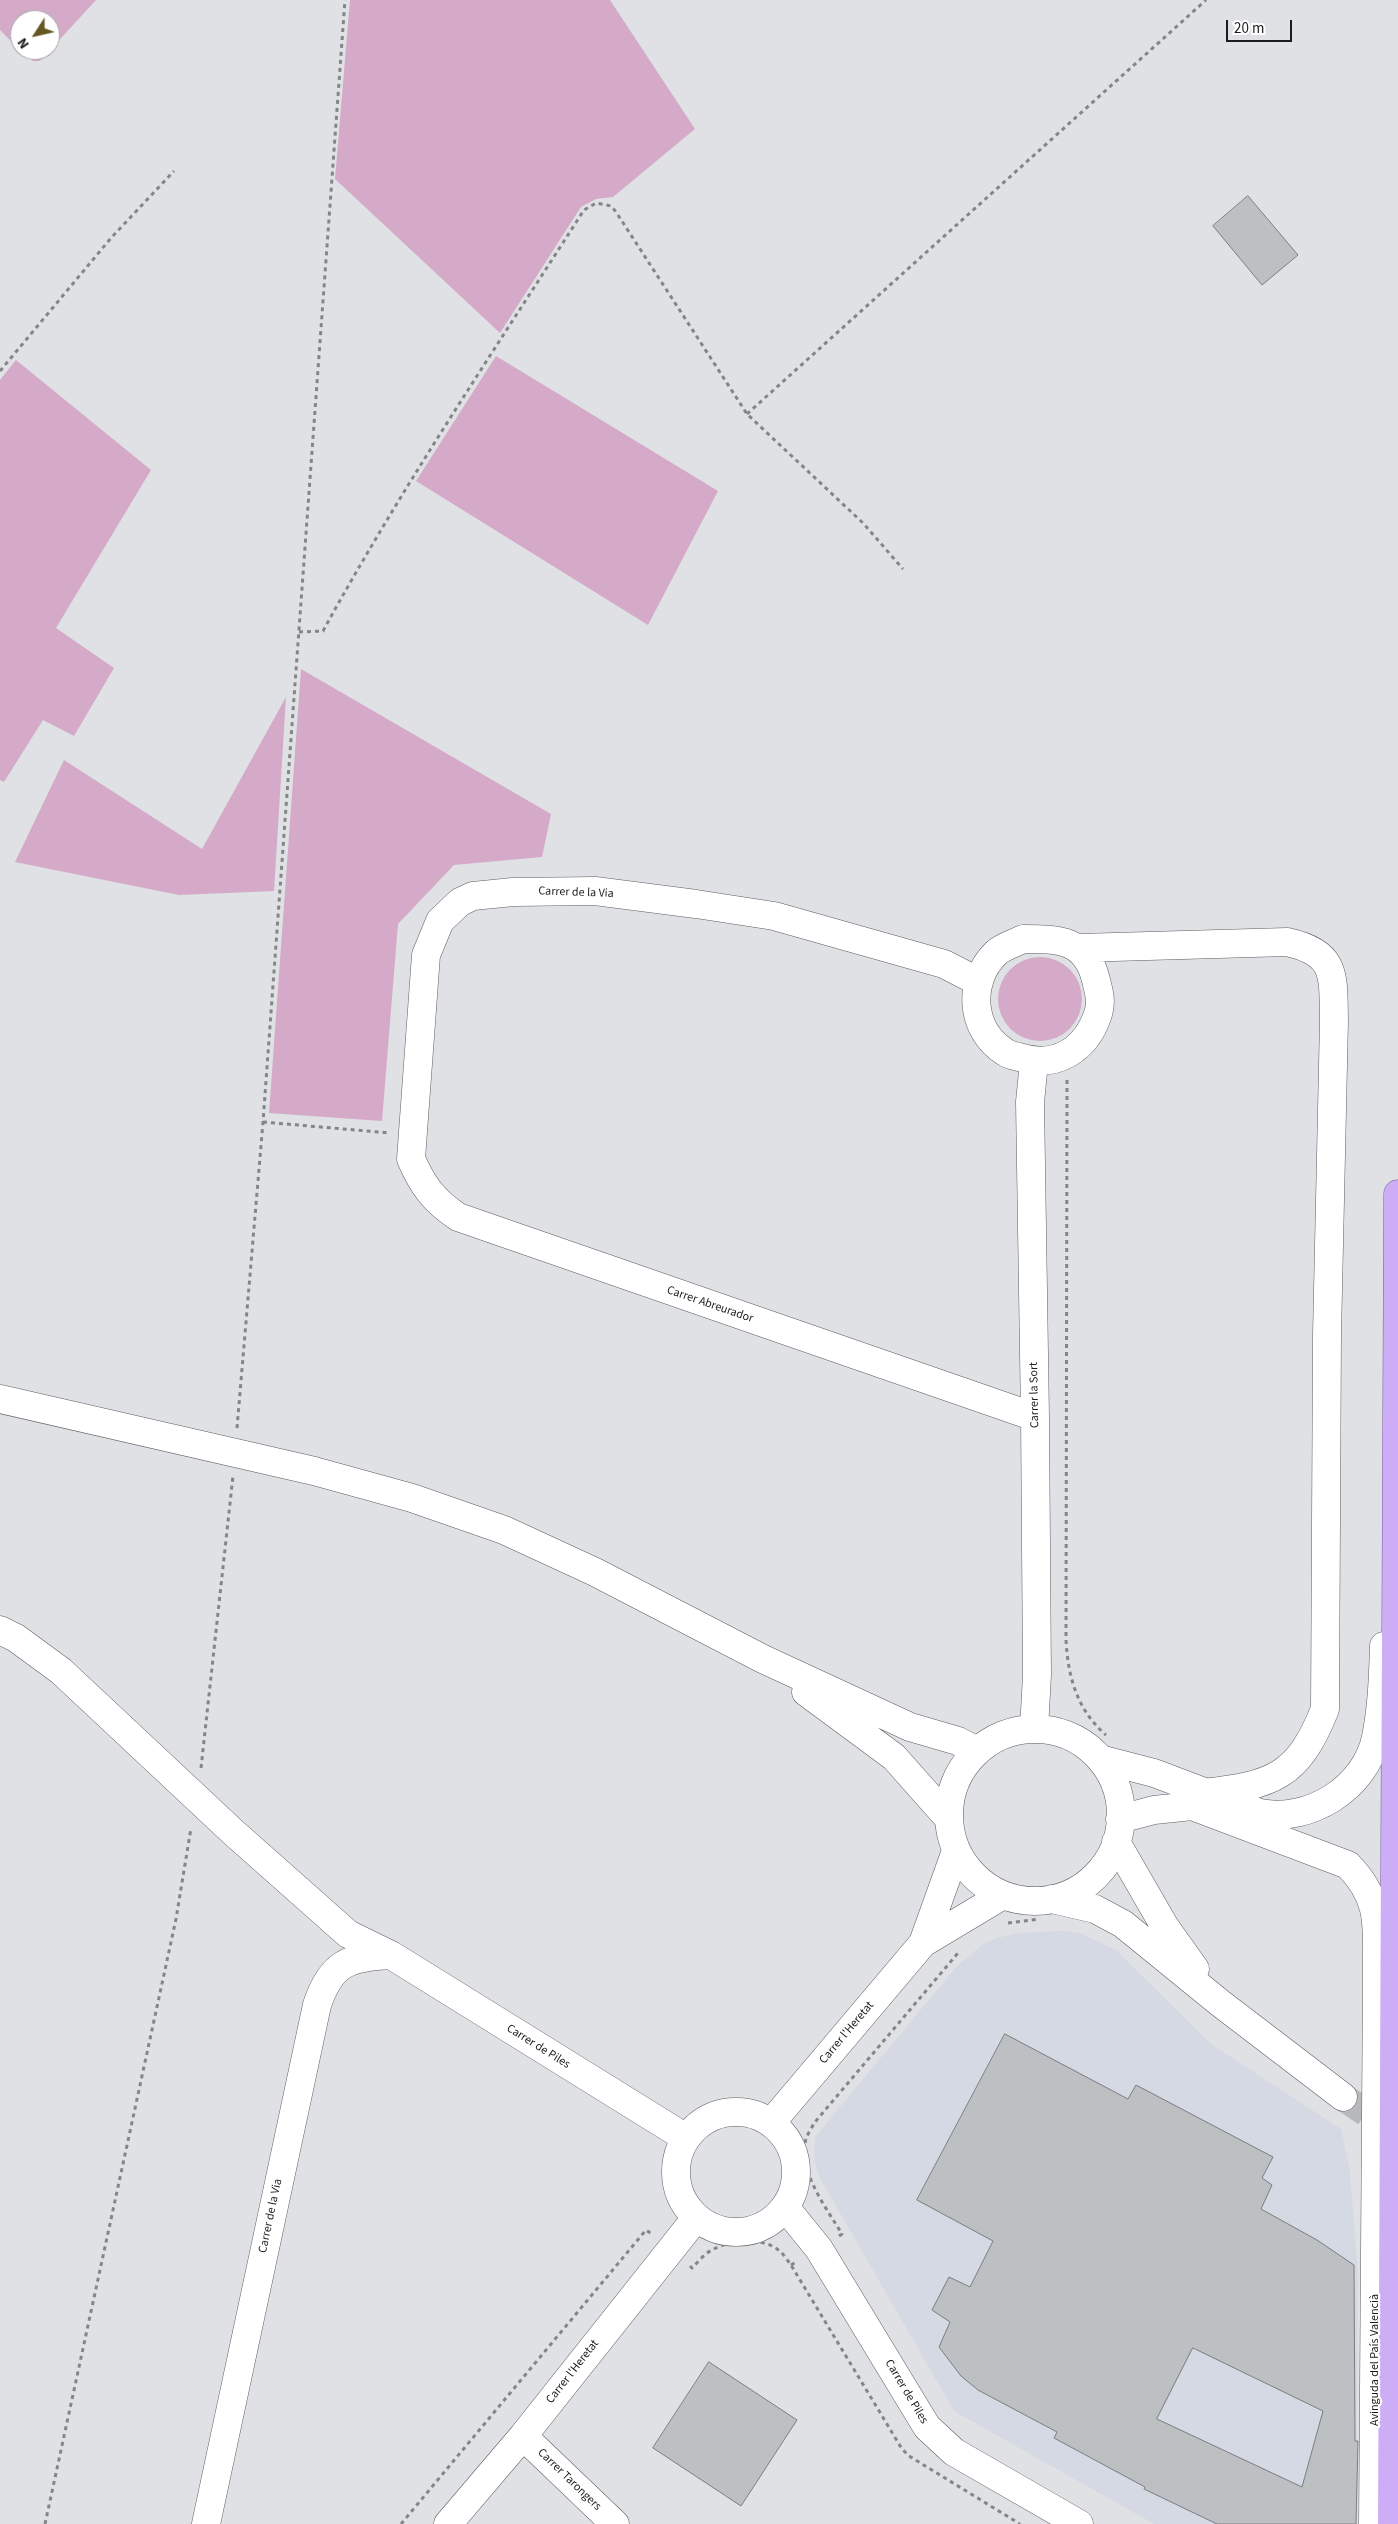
<!DOCTYPE html>
<meta charset="utf-8">
<style>
body{margin:0}
#map{position:relative;width:1398px;height:2524px;overflow:hidden;background:#dfe1e4;font-family:"Source Sans 3",sans-serif}
canvas{display:block}
.north{position:absolute;left:10px;top:10px;width:50px;height:50px;box-sizing:border-box;background:#fff;border:1px solid #a4a4a5;border-radius:50%;rotate:235deg;font-size:14px;font-weight:700;line-height:20px;text-align:center;color:#1b1b1d}
.north::after{content:'';display:block;margin:auto;width:18px;height:22px;background:#655623;clip-path:polygon(50% 0,100% 100%,50% 72%,0 100%)}
.scale{position:absolute;left:1226px;top:20px;width:66px;height:22px;box-sizing:border-box;border:2px solid #1b1b1d;border-top:0;padding-left:6px;font-size:15px;line-height:18px;white-space:nowrap;color:#1b1b1d;-webkit-text-stroke:4px #fff;paint-order:stroke}
</style>
<div id="map">
<canvas width="1398" height="2524"></canvas>
<div class="north">N</div>
<div class="scale">20 m</div>
</div>
<script>
const ctx = document.querySelector('canvas').getContext('2d');
ctx.lineJoin = 'round';
function paint(path, color) { ctx.fillStyle = color; ctx.fill(path, 'evenodd'); }
function stroke(path, color, width, dash) { ctx.strokeStyle = color; ctx.lineWidth = width; ctx.lineCap = dash ? 'butt' : 'round'; ctx.setLineDash(dash || []); ctx.stroke(path); }
function label(font, color, halo, rows, align = 'center') {
  ctx.font = font + ' "Source Sans 3",sans-serif'; ctx.lineWidth = 4.5; ctx.setLineDash([]); ctx.textBaseline = 'middle'; ctx.strokeStyle = halo; ctx.fillStyle = color; for (const [text, x, y, turn = 0] of rows) {
    ctx.save(); ctx.translate(x, y); ctx.rotate((+turn || 0) * Math.PI / 180); ctx.textAlign = isNaN(turn) ? turn : align; if (halo) ctx.strokeText(text, 0, 0); ctx.fillText(text, 0, 0); ctx.restore();
  }
}
paint(new Path2D(`
 M1064 1931 1080 1933 1116 1950 1211 2044 1341 2129 1350 2171 1358 2275 1356 2524H1154L954 2411 820 2178 814 2160 815 2137 957 1966 983 1944 997 1938 1019 1933Z`), '#d5d9e4');
paint(new Path2D(`
 M0 0H96L50 50V20H20V50L0 30Z
 M350 0H610L695 129 613 197 596 199 581 207 500 333 335 179Z
 M21 50H50L40 61H33Z
 M496 356 718 491 648 625 416 481Z
 M16 360 151 470 56 628 114 668 74 736 43 720 4 782 0 780V380Z
 M301 669 551 814 542 857 454 865 398 924 382 1121 269 1113Z
 M286 697 274 891 179 895 15 862 64 760 202 849Z
 M998 999a42 42 0 1 1 84 0a42 42 0 1 1-84 0Z`), '#d5aac8');
const building = new Path2D(`
 M1248 196 1298 255 1262 285 1213 226Z
 M1005 2034 1128 2099 1136 2085 1273 2157 1262 2178 1272 2185 1261 2209 1317 2240 1354 2265 1355 2441H1358L1356 2524H1217L1144 2489 1145 2487 1054 2438 1057 2432 978 2390 961 2376 939 2347 950 2322 932 2310 949 2277 970 2287 993 2241 917 2200ZM1193 2348 1323 2411 1302 2487 1157 2419Z
 M709 2362 797 2420 741 2506 653 2448Z`);
paint(building, '#bdc0c3');
stroke(building, '#7a7e80', 1);
stroke(new Path2D(`
 M1343 2097 1393 2131`), '#b8b9bc', 28, [28, 14]);
const minor = new Path2D(`
 M1023 939C1059 939 1086 939 1096 980 1099 992 1102 1002 1098 1014 1086 1050 1056 1069 1019 1057 1014 1056 1009 1055 1005 1052 970 1030 967 981 996 953 1002 947 1015 943 1023 939Z
 M1079 948 1287 942C1337 953 1333 975 1334 1020L1327 1335 1325 1709C1298 1777 1273 1785 1203 1793
 M979 982 944 964 774 916 696 904 595 891 513 892 473 896 460 902 440 921 426 955 411 1159C423 1186 433 1200 458 1217L1035 1417
 M1034 1062 1030 1102 1035 1417 1037 1675 1034 1729
 M0 1399 314 1471 412 1498 504 1530 595 1572 763 1659 910 1727 958 1741 977 1751
 M0 1630 16 1638 61 1671 233 1832 348 1934 391 1955 686 2138
 M806 1692 894 1757 949 1819
 M949 1815a86 86 0 1 1 172 0a86 86 0 1 1-172 0Z
 M1100 1759 1154 1773 1260 1813C1309 1823 1366 1788 1376 1737 1382 1708 1383 1676 1384 1646
 M1120 1819 1154 1810 1192 1806 1348 1865C1384 1902 1376 1930 1377 1978L1373 2524
 M1116 1842 1165 1927 1195 1969
 M1052 1899 1095 1909 1123 1924 1220 2003 1343 2097
 M923 1943 956 1851
 M676 2172a60 60 0 1 1 120 0a60 60 0 1 1-120 0Z
 M771 2123 923 1943 1003 1895
 M785 2207 819 2249 927 2427 954 2452 1079 2524
 M523 2436 615 2524
 M206 2524 317 2005C331 1963 348 1957 391 1955
 M448 2524 523 2436 696 2218`);
const major = new Path2D(`
 M1392 2524 1398 1194`);
stroke(minor, '#5b5d60', 29);
stroke(major, '#7956a6', 29);
stroke(new Path2D(`
 M0 371 111 238 174 171
 M747 414 1206 0
 M299 632 323 631C402 487 495 349 584 210L596 203 611 206 616 212 747 414 863 523 903 569
 M1067 1080 1066 1640C1068 1677 1077 1710 1106 1735
 M263 1122 390 1133
 M237 1428 263 1122 345 0
 M201 1768 233 1476
 M1008 1923 1039 1919
 M839 2236 842 2234C827 2209 797 2170 806 2139 808 2133 812 2127 815 2122L958 1953
 M791 2265 798 2261
 M690 2266 692 2268C698 2262 704 2254 712 2250 727 2241 757 2238 772 2246 781 2250 786 2258 791 2265L902 2449 909 2456 1020 2524
 M45 2524 176 1919 191 1828
 M401 2524 646 2230 653 2235`), '#848588', 3, [4, 4]);
stroke(minor, '#fff', 28);
stroke(major, '#cdadf6', 28);
label('12px', '#1b1b1d', '#fff', [
 ["Carrer de la Via",576,893,2],
 ["Carrer Abreurador",710,1305,19],
 ["Carrer la Sort",1035,1395,-91],
 ["Carrer l'Heretat",847,2033,-50],
 ["Carrer de Piles",538,2047,32],
 ["Carrer de la Via",271,2216,-78],
 ["Avinguda del País Valencià",1375,2360,-90],
 ["Carrer l'Heretat",573,2372,-52],
 ["Carrer de Piles",906,2392,59],
 ["Carrer Tarongers",569,2480,44]
]);
</script>
